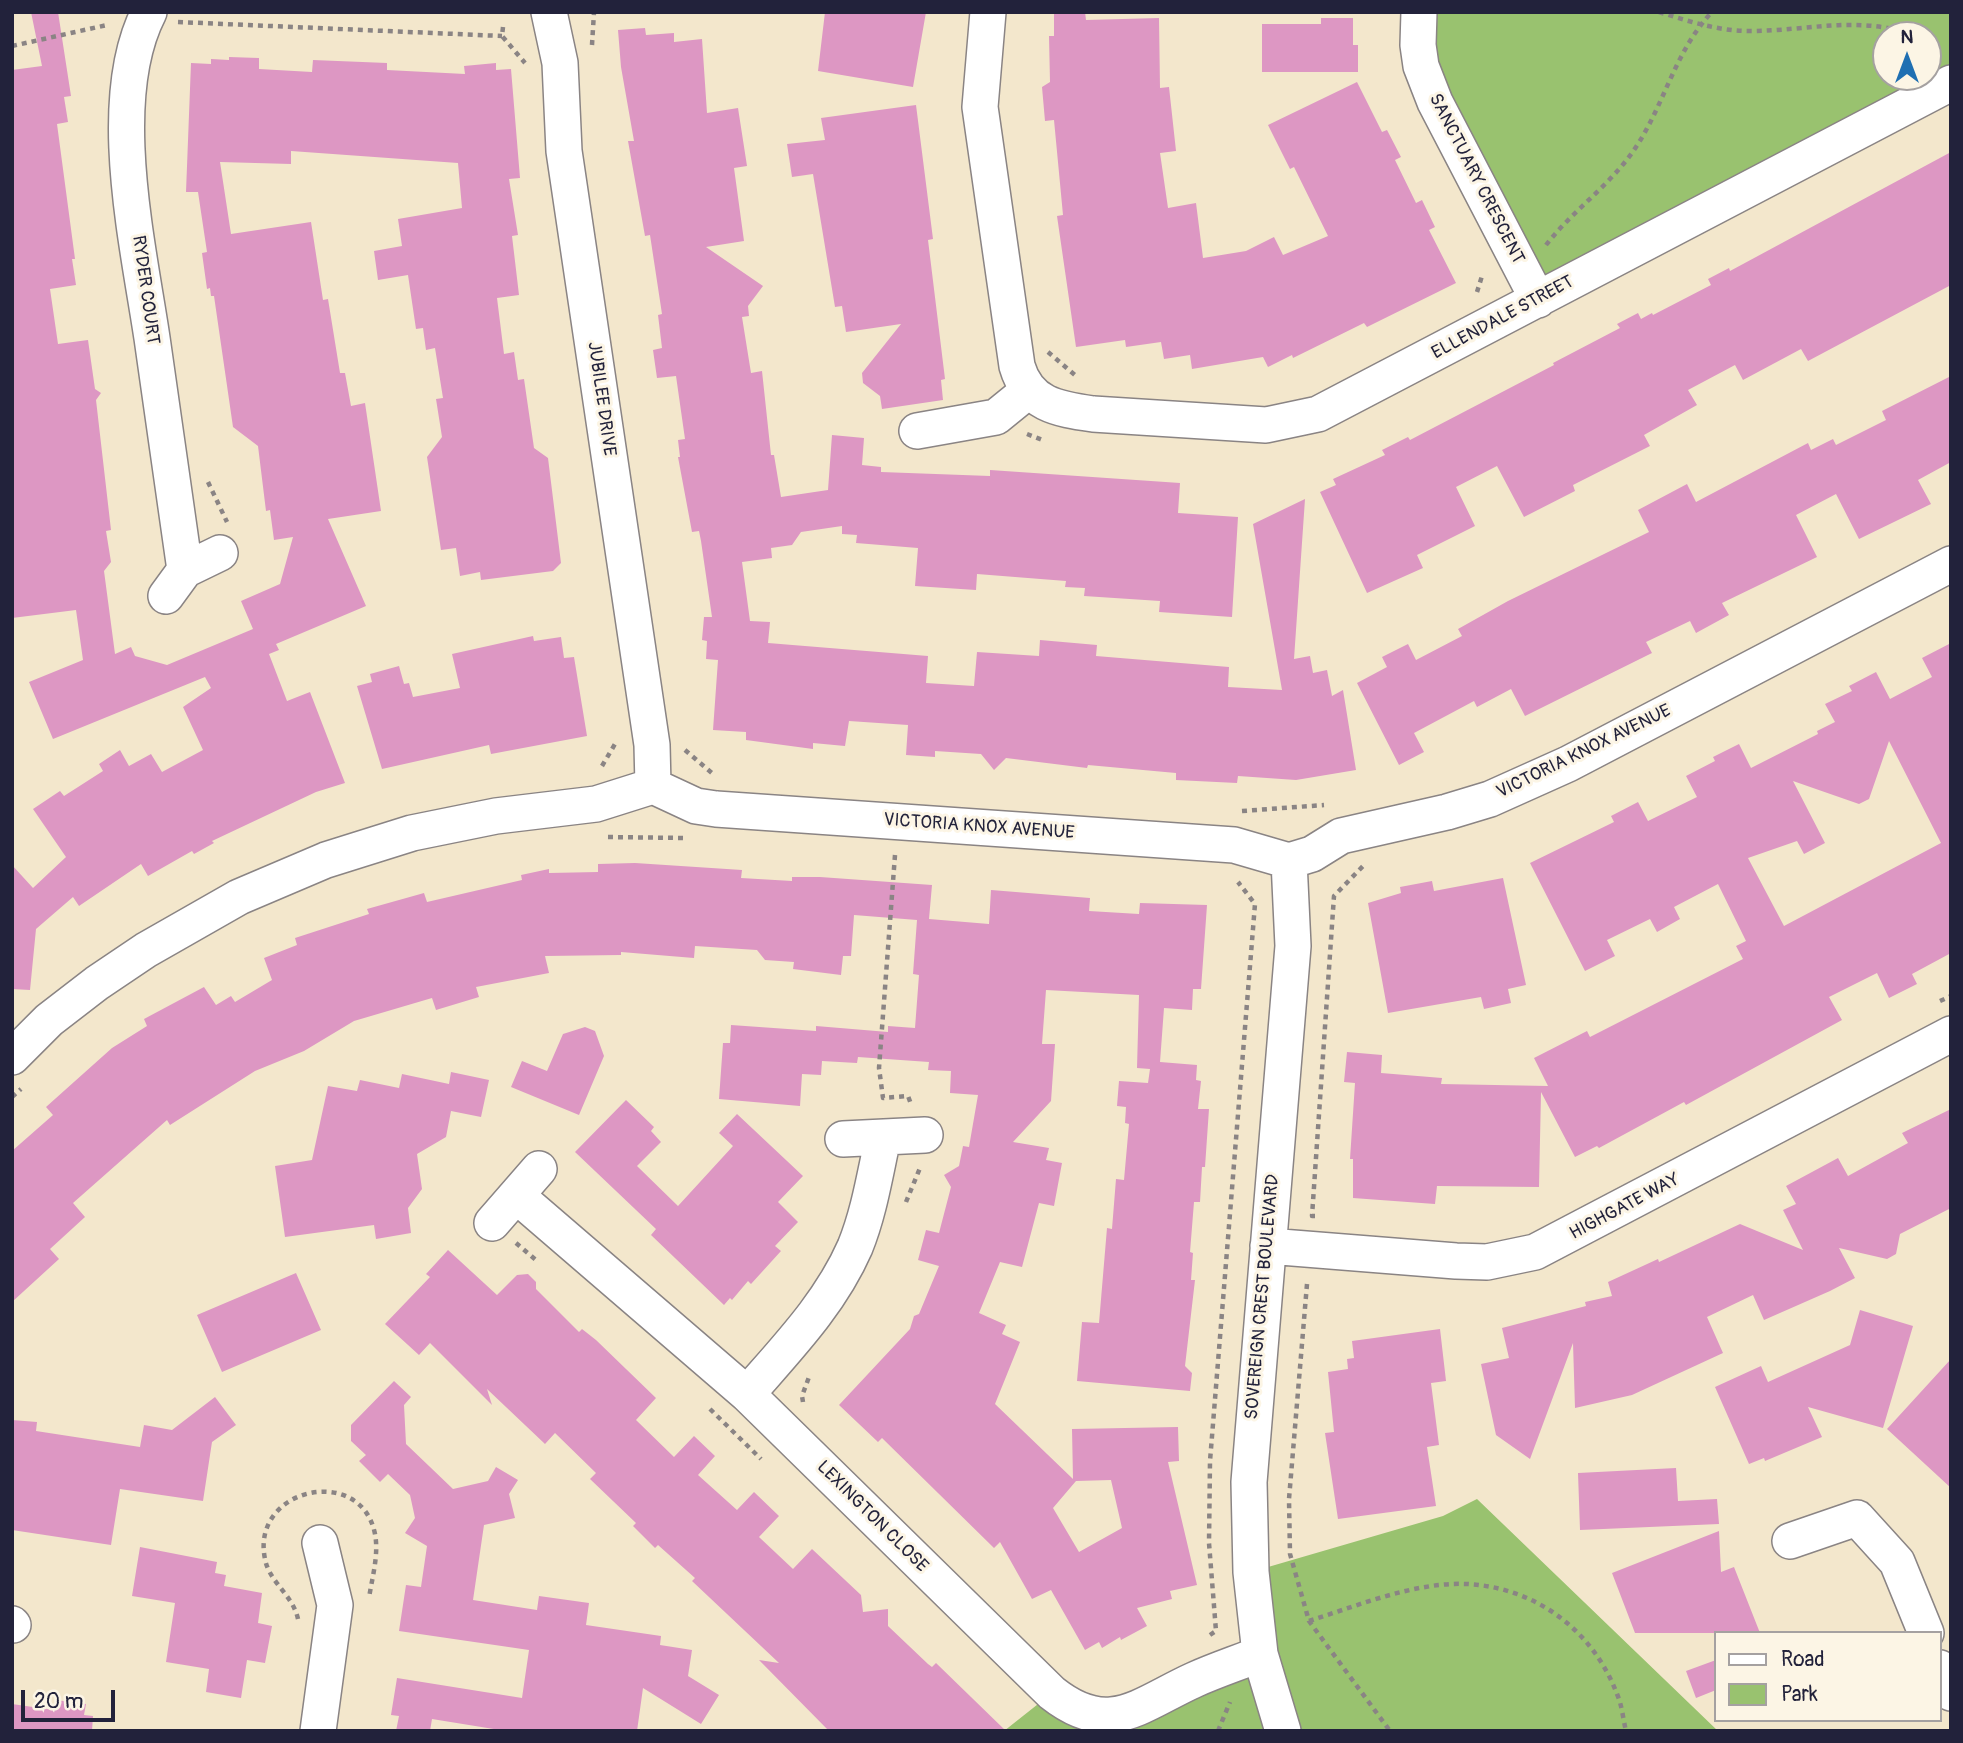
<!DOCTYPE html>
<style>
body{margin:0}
#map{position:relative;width:1963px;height:1743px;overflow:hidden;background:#f3e7cc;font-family:Pangolin,sans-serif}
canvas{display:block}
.frame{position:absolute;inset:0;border:14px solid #22223b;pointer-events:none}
.legend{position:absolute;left:1714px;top:1631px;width:228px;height:91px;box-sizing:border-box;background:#fcf5e5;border:2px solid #a5a1a1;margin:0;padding:9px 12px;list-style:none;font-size:21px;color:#22223b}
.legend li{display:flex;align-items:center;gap:14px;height:35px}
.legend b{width:35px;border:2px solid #a5a1a1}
.north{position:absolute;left:1872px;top:21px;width:70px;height:70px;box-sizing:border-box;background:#fcf5e5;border:2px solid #a5a1a1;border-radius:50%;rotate:0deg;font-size:19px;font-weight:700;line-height:28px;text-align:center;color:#22223b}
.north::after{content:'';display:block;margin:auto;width:24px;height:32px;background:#1f6fb2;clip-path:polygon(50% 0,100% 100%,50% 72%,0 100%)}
.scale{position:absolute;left:21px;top:1690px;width:94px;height:32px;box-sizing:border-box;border:4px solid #22223b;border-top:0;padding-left:9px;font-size:21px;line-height:24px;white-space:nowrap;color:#22223b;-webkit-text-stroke:5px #fcf5e5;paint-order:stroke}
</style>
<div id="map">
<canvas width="1963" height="1743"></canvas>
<div class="frame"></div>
<ul class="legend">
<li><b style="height:9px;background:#fff"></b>Road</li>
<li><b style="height:19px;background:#99c26f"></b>Park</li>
</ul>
<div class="north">N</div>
<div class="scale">20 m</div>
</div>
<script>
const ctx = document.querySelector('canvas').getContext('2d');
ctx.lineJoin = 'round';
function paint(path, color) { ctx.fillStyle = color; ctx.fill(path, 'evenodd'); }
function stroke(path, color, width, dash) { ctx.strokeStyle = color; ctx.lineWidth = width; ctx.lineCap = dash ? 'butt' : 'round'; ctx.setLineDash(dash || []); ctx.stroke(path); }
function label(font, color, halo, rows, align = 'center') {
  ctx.font = font + ' Pangolin,sans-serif'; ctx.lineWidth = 6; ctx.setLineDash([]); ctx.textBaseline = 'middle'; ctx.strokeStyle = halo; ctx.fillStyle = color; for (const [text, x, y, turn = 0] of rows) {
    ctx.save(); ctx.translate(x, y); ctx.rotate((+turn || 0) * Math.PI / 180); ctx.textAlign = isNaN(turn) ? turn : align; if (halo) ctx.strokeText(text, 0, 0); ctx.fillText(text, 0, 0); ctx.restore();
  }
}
paint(new Path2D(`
 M1419 12H1951V83L1538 300 1418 24ZM1886 35H1928V77H1886Z
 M1477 1499 1718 1731H1004L1052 1693 1097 1716 1260 1654 1251 1572 1443 1516Z`), '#99c26f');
paint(new Path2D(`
 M31 12H58L71 96 64 97 68 122 57 124 75 259H72L76 285 50 289 58 344 88 340 95 389 101 393 96 400 111 530 106 531 111 562 104 571 115 654 131 647 135 656 167 665 253 629 241 601 280 584 293 537 274 540 270 510 266 511 258 446 233 427 214 296H211L210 288 207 289 202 253 207 252 198 192H186L191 63 211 64V59L229 60V57L259 58V69L312 72 313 60 387 63V70L465 74 464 66 496 63V70L511 69 520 178 509 179 518 235 512 236 519 295 497 298 504 354 514 352 518 380 524 379 534 448 548 458 561 563 553 571 481 580 480 572 460 576 456 548 441 550 427 457 442 437 436 399 443 398 435 348 426 350 423 328 416 329 408 275 378 280 374 251 402 246 398 219 462 208 458 163 291 151V164L220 162 231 234 311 222 323 300 328 299 340 373H345L351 406 365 403 381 511 328 519 366 606 276 644 279 650 269 654 287 701 310 692 345 783 316 792 212 841 214 843 194 854 192 851 148 876 141 864 79 906 73 897 36 929 30 990 12 989V865L33 888 66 857 33 809 60 791 64 796 103 771 99 764 120 750 129 766 151 754 162 772 203 750 183 707 211 688 205 677 53 739 29 682 83 660 76 610 12 618V70L42 66Z
 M825 12H926L913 87 818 71Z
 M1054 12H1085L1086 20 1159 18 1160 88 1169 87 1176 151 1160 153 1168 208 1196 203 1203 258 1246 251 1274 237 1283 255 1328 236 1294 167 1290 169 1268 125 1357 82 1382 132 1387 130 1401 157 1395 160 1416 203 1422 200 1435 227 1429 230 1456 283 1367 327 1364 323 1293 358 1292 355 1268 367 1263 357 1192 369 1190 355 1164 359 1161 342 1126 347 1125 340 1076 347 1057 216 1063 215 1054 120 1045 121 1042 87 1050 82 1049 36H1054Z
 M1321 18H1353V45H1358V72H1262V24H1321Z
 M645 28 646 35 674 33V42L702 39 707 113 738 108 747 166 734 168 744 241 706 247 763 286 748 306 749 316 742 317 751 373 762 371 771 455H774L781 497 828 490 832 435 864 438 862 465 881 467V472L990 476V470L1180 483 1178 513 1238 517 1232 617 1159 612 1160 601 1084 596 1085 588 1065 587 1066 581 977 574 976 590 915 586 918 548 856 543 857 535 842 534V526L801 532 792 545 771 548 772 558 742 562 750 621 770 622 768 643 928 656 926 683 974 686 977 652 1039 656 1040 640 1097 645 1096 656 1229 667 1228 687 1282 690 1253 524 1305 499 1294 659 1310 656 1313 673 1327 670 1332 696 1343 690 1356 770 1296 780 1238 776 1237 783 1176 780V773L1088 765 1087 768 1006 758 994 770 981 754 935 751V757L906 755 908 725 849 721 845 746 813 743V749L746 740V732L713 730 718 660 706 659 707 641 702 640 704 617H712L701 541 699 531 692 532 678 457H680L678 440 685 439 676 376 657 378 653 350 662 348 658 315 662 314 650 235 645 236 628 141H634L621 67 618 30Z
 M916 105 933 239 928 240 945 379 941 380 943 400 882 409 880 396 863 383 862 373 901 324 846 332 842 306 835 307 813 174 792 177 787 144 825 140 821 118Z
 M1951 152V285L1808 361 1801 349 1743 380 1735 365 1688 390 1697 405 1644 435 1650 446 1573 485 1575 491 1524 517 1497 466 1456 487 1475 526 1417 555 1423 568 1367 593 1320 492 1336 485 1333 479 1385 455 1382 450 1408 437 1410 440 1554 365 1553 363 1620 328 1617 324 1638 313 1641 319 1652 313 1653 315 1711 285 1708 279 1729 268 1730 271Z
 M1951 376V462L1918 480 1931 504 1859 539 1836 494 1796 515 1817 557 1722 603 1729 615 1696 633 1690 621 1646 642 1652 653 1525 716 1511 689 1477 707 1474 701 1414 733 1424 752 1399 765 1357 683 1387 667 1382 657 1408 644 1416 660 1462 636 1458 629 1508 601 1649 532 1638 510 1687 484 1696 502 1808 443 1811 450 1833 439 1836 445 1886 420 1882 411Z
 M533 636 534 641 561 637 564 658 574 657 587 736 491 754 489 745 382 769 357 686 372 682 370 674 399 666 404 684 409 683 413 697 460 688 452 654Z
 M1951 643V953L1912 974 1917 984 1889 998 1877 973 1829 997 1842 1020 1686 1105 1684 1102 1599 1148 1597 1146 1575 1157 1541 1092 1539 1187 1437 1186 1435 1204 1353 1198V1159H1350L1355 1083 1344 1082 1347 1052 1382 1055 1381 1073 1442 1078 1441 1084 1548 1086 1534 1058 1587 1031 1590 1037 1743 959 1736 946 1746 941 1718 884 1674 907 1680 919 1657 932 1650 919 1607 940 1615 956 1585 971 1530 863 1614 822 1611 816 1638 802 1648 821 1697 797 1686 776 1715 761 1713 757 1739 744 1751 768 1818 734 1817 731 1835 722 1825 704 1852 691 1849 686 1876 672 1890 699 1932 677 1922 658ZM1889 741 1941 843 1784 926 1748 858 1797 841 1804 854 1825 843 1793 781 1859 804 1869 799Z
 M635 863 742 870 741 878 792 881V877H820L932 885 929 919 989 924 991 890 1090 898 1089 911 1139 914 1140 903 1207 905 1201 989H1193L1192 1010 1164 1008 1160 1062 1197 1065 1196 1080 1201 1081 1198 1109H1209L1205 1167H1202L1200 1202H1194L1190 1252 1193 1253 1191 1280H1195L1185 1366 1192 1373 1190 1391 1077 1381 1082 1322 1099 1323 1107 1228 1112 1229 1116 1179 1124 1180 1129 1124 1125 1123 1126 1107 1117 1106 1119 1081 1148 1083 1150 1069 1137 1068 1139 995 1046 990 1042 1044H1055L1051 1101 1013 1142 1049 1148 1046 1160 1062 1163 1054 1206 1039 1203 1022 1267 1000 1262 979 1313 1006 1325 1002 1334 1020 1342 995 1404 1073 1479 1072 1429 1178 1427 1179 1461 1168 1462 1197 1585 1170 1591 1172 1599 1137 1608 1147 1626 1121 1640 1120 1637 1102 1648 1099 1642 1085 1650 1051 1590 1032 1599 1000 1542 994 1548 882 1438 878 1442 839 1405 910 1329 914 1316 919 1314 939 1266 918 1260 926 1230 939 1233 951 1187 944 1175 959 1166 963 1146 969 1147 978 1095 950 1093 951 1071 928 1070 929 1062 858 1057 857 1063 822 1061 821 1075 802 1074 800 1106 719 1099 723 1043H730L731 1025 816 1031V1026L888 1032V1026L915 1028 919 975 913 974 917 920 854 915 851 956H843L841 975 793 969 794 962 765 960 757 950 695 946 694 958 621 952V955L545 956 549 973 476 987 479 997 436 1010 432 998 354 1021 304 1051 255 1071 170 1125 167 1120 73 1203 85 1217 50 1249 59 1259 12 1302V1151L53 1115 46 1107 112 1048 147 1026 144 1019 204 987 216 1005 231 996 235 1002 272 980 264 958 297 945 295 938 369 914 367 909 424 893 427 902 522 880 521 875 549 869V873L598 872V864ZM1111 1480 1122 1528 1079 1552 1053 1508 1076 1481Z
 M1503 878 1526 985 1508 989 1511 1003 1484 1009 1481 997 1388 1013 1368 903 1401 893 1400 887 1432 881 1434 891Z
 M585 1027 595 1031 604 1056 579 1115 511 1087 522 1061 547 1071 563 1034Z
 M451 1072 489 1080 481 1117 451 1111 446 1137 417 1154 422 1189 408 1208 411 1233 376 1239 374 1225 285 1237 275 1166 312 1160 328 1086 357 1091 360 1080 399 1088 402 1074 449 1084Z
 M626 1100 654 1127 651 1131 661 1142 637 1166 678 1206 733 1146 719 1133 737 1114 803 1176 778 1202 798 1222 775 1246 781 1251 751 1284 748 1281 732 1300 730 1298 724 1305 651 1235 656 1229 575 1152Z
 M1951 1109V1208L1900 1234 1896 1254 1887 1259 1839 1248 1855 1278 1830 1291 1764 1320 1753 1295 1707 1317 1723 1353 1632 1395 1575 1408 1573 1343 1530 1459 1496 1435 1481 1364 1509 1358 1502 1328 1586 1306 1585 1302 1612 1296 1608 1282 1658 1259 1659 1262 1740 1224 1803 1250 1783 1210 1796 1204 1786 1186 1838 1158 1848 1176 1908 1143 1902 1133Z
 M448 1250 497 1295 517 1275 528 1274 536 1282V1289L579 1332 582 1329 596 1340 656 1398 636 1420 674 1457 694 1436 715 1456 698 1475 737 1510 754 1492 779 1516 759 1537 793 1569 812 1549 861 1595 863 1612 888 1609V1626L928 1664 932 1667 936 1663 1006 1731H829L759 1660 779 1663 692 1581 695 1578 658 1545 655 1548 633 1526 636 1523 590 1479 596 1473 555 1433 545 1444 487 1389 492 1405 430 1343 419 1355 385 1324 430 1277 426 1274Z
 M296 1273 321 1330 222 1372 197 1315Z
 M1860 1310 1913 1326 1883 1428 1808 1407 1822 1437 1765 1461 1764 1458 1749 1464 1715 1387 1761 1366 1768 1382 1850 1345Z
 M1440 1329 1446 1381 1431 1383 1439 1445 1427 1447 1436 1506 1338 1519 1325 1433 1334 1432 1328 1372 1348 1369 1347 1359 1354 1358 1352 1341Z
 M1951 1359V1488L1887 1429Z
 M394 1381 411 1397 404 1405 406 1444 453 1489 488 1481 496 1467 518 1480 509 1494 515 1518 484 1525 473 1600 537 1610 539 1596 589 1603 586 1625 661 1636 660 1645 692 1650 688 1676 719 1695 701 1724 643 1688 637 1731H506L432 1719 430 1731H396L399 1716 391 1715 397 1678 522 1698 529 1650 399 1631 406 1585 421 1587 427 1546 405 1533 415 1518 410 1495 388 1474 380 1482 359 1461 366 1455 351 1441V1425Z
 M215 1397 236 1425 212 1442 203 1501 120 1489 111 1545 12 1530V1420L37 1422 36 1431 140 1447 144 1425 172 1430Z
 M1676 1468 1678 1501 1717 1499 1719 1524 1580 1530 1578 1473Z
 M1719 1531 1721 1572 1734 1567 1760 1633H1635L1612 1573Z
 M140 1547 217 1562 215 1573 226 1575 224 1586 262 1593 258 1623 272 1626 265 1663 247 1660 241 1698 206 1692 209 1669 166 1662 175 1603 132 1596Z
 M1716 1660V1690L1696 1698 1686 1671Z
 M56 1700 86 1704 84 1715 93 1716 92 1731H12V1704L54 1710Z`), '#dd97c3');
const minor = new Path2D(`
 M149 12C104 99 138 244 152 338 163 415 174 493 185 570
 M549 12 560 63 564 151 652 745 653 786
 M988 12 980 107 1017 366C1028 404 1057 409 1093 414L1266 425 1318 414 1951 83
 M1419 12 1418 45 1421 66 1435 102 1538 300
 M917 431 996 417 1028 391
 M166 596 185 570 220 553
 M12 1057 49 1020 97 983 146 950 239 897 326 860 412 833 496 816 596 804 653 786 696 806 716 809 1234 845 1289 861 1312 854 1341 836 1447 812 1490 799 1568 764 1951 564
 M843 1139 925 1135
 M517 1196 747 1394 1052 1693C1109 1738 1139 1705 1194 1680 1216 1670 1238 1663 1260 1654
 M492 1223 539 1169
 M1268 1246 1456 1261 1487 1262 1535 1252 1951 1034
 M747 1394C787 1348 830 1304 855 1247 869 1213 875 1174 883 1138
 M1790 1541 1857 1518 1897 1562 1926 1633
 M12 1624 13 1625
 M1940 1668 1951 1693
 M318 1731 335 1605 320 1543
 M1283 1731 1260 1654 1251 1572 1249 1482 1293 946 1289 861`);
stroke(minor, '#8a8484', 38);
stroke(new Path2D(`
 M1659 12C1688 21 1718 31 1749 31 1809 31 1856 15 1915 35
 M178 22 502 36
 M503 27 502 36 525 63
 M1928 42 1940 53
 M592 45 594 12
 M12 46 107 25
 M1546 245C1573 210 1611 185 1636 147 1665 103 1675 51 1712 12
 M1477 292 1482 276
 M1048 352 1076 376
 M1027 434 1045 441
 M208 482 227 522
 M685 750 713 774
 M602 766 615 744
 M1242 811 1324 805
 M608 837 683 838
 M895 855 879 1068 883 1098 908 1096 911 1104
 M1940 1001 1951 996
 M12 1097 21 1089
 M906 1202 920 1168
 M1315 1216H1312L1334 896 1363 866
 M516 1243 536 1260
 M1307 1284 1289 1499 1290 1554 1309 1621 1390 1731
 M803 1402 802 1396 809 1377
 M710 1409 761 1459
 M298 1619C293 1595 269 1582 265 1559 250 1488 361 1463 375 1534 379 1555 372 1578 369 1598
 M1309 1621C1350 1608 1395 1590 1439 1585 1517 1576 1589 1620 1617 1694 1622 1705 1623 1719 1626 1731
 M1210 1635 1216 1631 1209 1543 1210 1461 1255 904 1238 882
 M1218 1731 1230 1702`), '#8a8484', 4.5, [5, 5]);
stroke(minor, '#fff', 35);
label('18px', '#22223b', '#fcf5e5', [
 ["SANCTUARY CRESCENT",1476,179,63],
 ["RYDER COURT",145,290,82],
 ["ELLENDALE STREET",1503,318,-28],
 ["JUBILEE DRIVE",601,399,82],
 ["VICTORIA KNOX AVENUE",1584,752,-26],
 ["VICTORIA KNOX AVENUE",979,827,4],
 ["HIGHGATE WAY",1625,1207,-28],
 ["SOVEREIGN CREST BOULEVARD",1263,1297,-85],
 ["LEXINGTON CLOSE",872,1517,45]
]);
</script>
